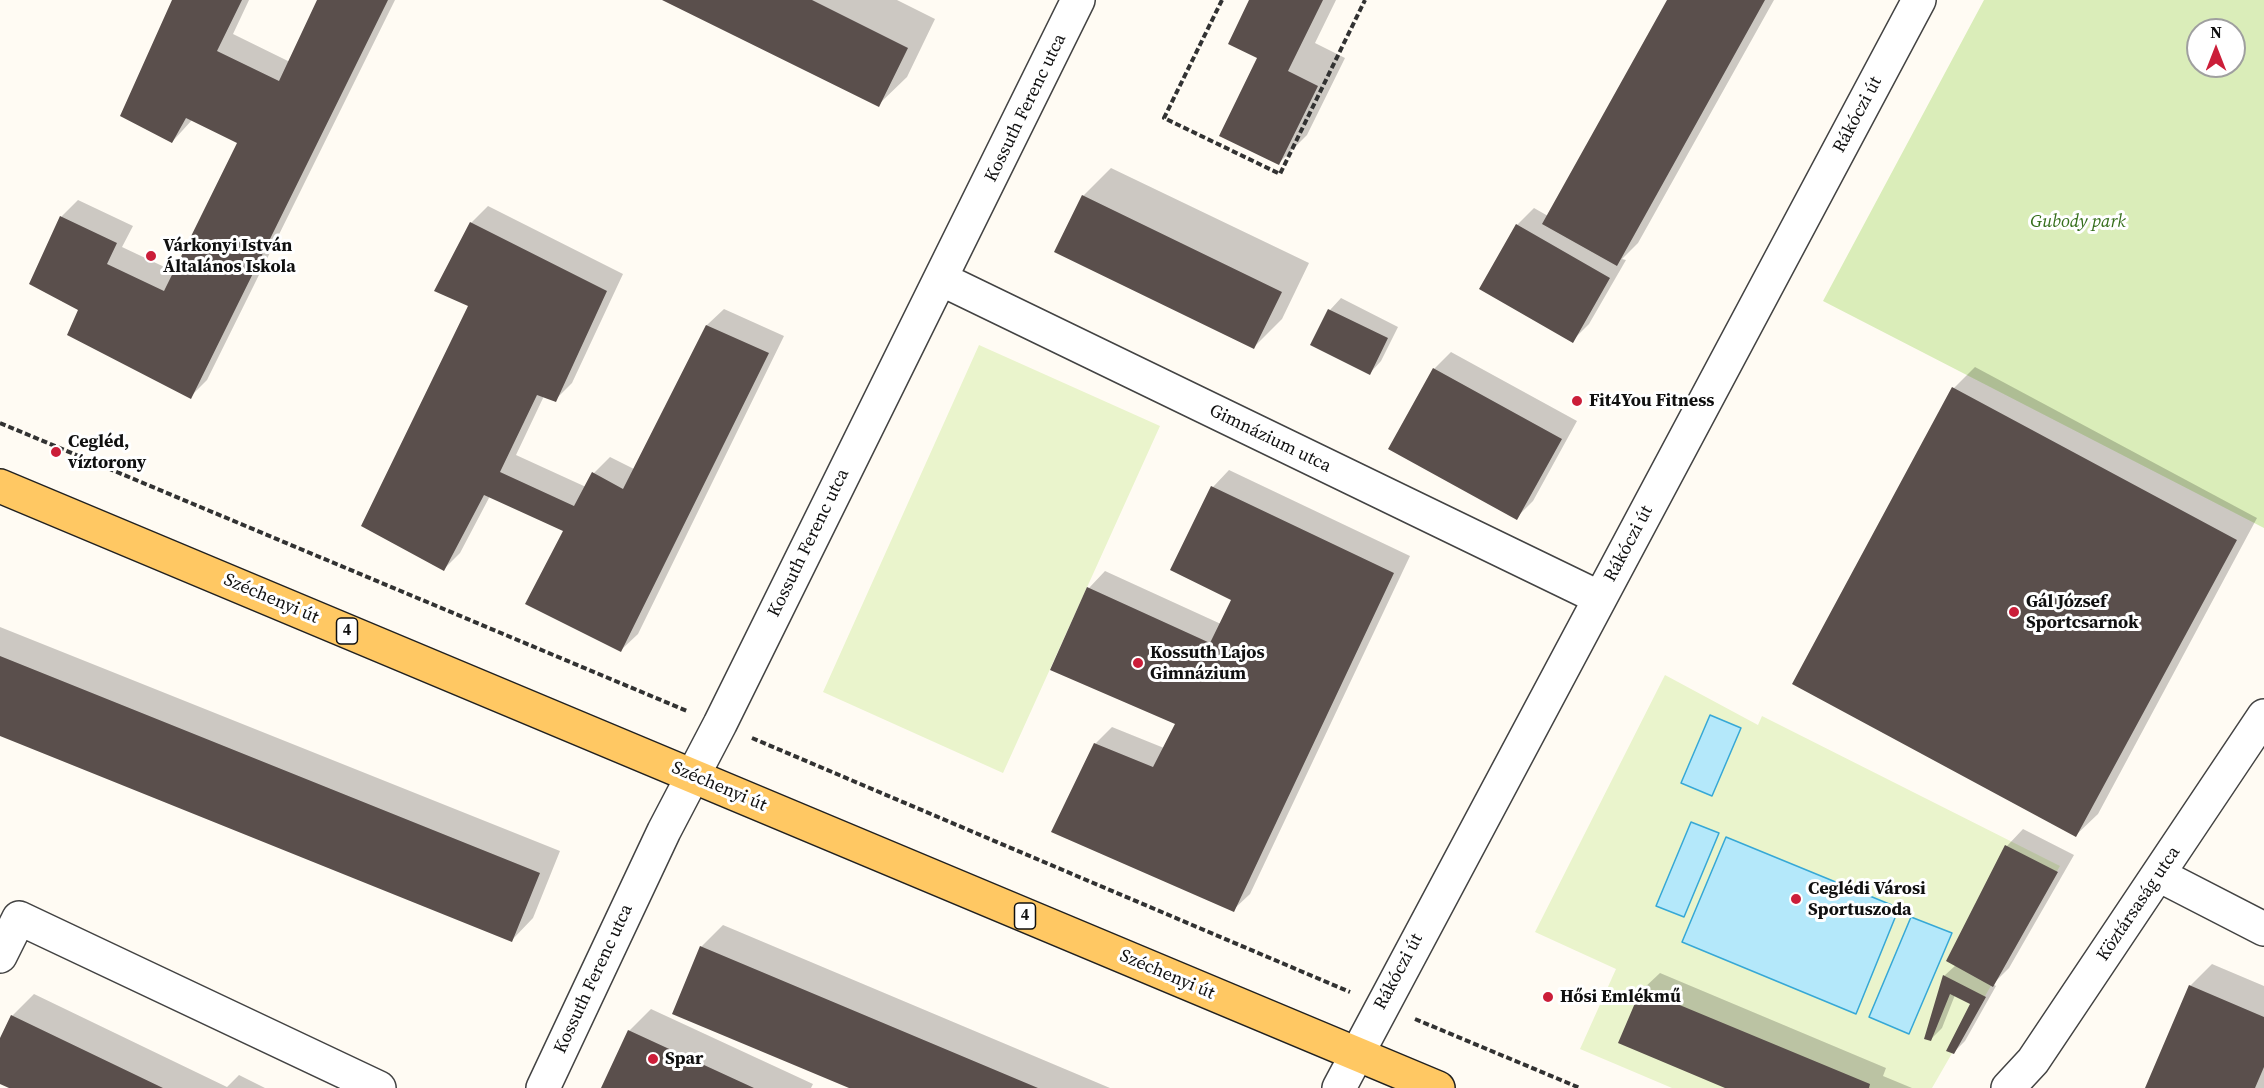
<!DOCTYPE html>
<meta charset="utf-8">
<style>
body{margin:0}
#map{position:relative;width:2264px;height:1088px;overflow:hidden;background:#fffbf3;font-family:"Source Serif 4",serif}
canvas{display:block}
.north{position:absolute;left:2186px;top:18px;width:60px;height:60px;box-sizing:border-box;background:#fff;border:2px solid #9f9f9f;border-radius:50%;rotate:0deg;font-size:16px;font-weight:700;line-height:24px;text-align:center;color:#101010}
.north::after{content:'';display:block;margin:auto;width:21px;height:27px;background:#cb1e39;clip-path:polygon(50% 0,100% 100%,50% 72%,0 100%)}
</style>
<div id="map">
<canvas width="2264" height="1088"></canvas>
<div class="north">N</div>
</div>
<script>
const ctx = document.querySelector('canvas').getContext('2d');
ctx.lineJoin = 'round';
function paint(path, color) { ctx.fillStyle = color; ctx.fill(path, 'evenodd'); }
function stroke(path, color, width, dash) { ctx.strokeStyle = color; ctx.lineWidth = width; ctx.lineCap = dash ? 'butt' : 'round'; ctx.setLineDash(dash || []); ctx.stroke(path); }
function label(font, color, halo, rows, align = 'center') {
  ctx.font = font + ' "Source Serif 4",serif'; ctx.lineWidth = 6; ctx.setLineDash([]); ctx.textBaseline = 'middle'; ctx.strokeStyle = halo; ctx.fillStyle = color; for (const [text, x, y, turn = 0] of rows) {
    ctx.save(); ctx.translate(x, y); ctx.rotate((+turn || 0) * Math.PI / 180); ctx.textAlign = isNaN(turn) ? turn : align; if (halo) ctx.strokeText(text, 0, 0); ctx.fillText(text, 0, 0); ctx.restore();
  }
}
paint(new Path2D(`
 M1984 0H2264V528L1823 301ZM2198 30H2234V66H2198Z`), '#daedb9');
paint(new Path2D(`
 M979 345 1160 426 1003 773 823 692Z
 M1665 675 1758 725 1762 716 2060 866 1932 1088H1672L1580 1049 1616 969 1535 932Z`), '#eaf4cc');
const water = new Path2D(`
 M1710 715 1741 728 1712 796 1681 783Z
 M1691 822 1719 833 1684 917 1656 906Z
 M1726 837 1899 908 1856 1014 1682 942Z
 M1911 917 1952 933 1909 1034 1869 1017Z`);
paint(water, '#b4e8fa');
stroke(water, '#36a8d6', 1.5);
paint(new Path2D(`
 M174 0H249L233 34 290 62 319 0H395L207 380 190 397 79 309 31 283 62 216 78 200 133 226 122 247 175 272 239 143 192 120 172 142Z
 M666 0H897L935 19 907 77 878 105Z
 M1251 0H1336L1315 43 1345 58 1307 135 1279 163Z
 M1668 0H1774L1638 243 1622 259 1626 260 1589 324 1572 341 1517 225 1534 208 1548 216Z
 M1111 168 1309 263 1282 319 1254 347 1083 196Z
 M488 206 623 274 572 383 555 400 544 396 516 455 586 487 594 473 610 457 634 469 707 325 724 309 784 336 638 634 621 650 565 530 490 496 460 553 443 570 470 305 471 223Z
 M1341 298 1398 327 1381 361 1370 373 1312 345 1330 310Z
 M1451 352 1577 421 1533 501 1516 518 1390 449 1434 369Z
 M1975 367 2257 518 2098 814 2076 835 1954 388Z
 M1229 470 1410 556 1250 894 1233 910 1095 744 1112 727 1164 748 1177 723 1089 588 1105 571 1221 624 1233 600 1213 487Z
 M0 627 560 851 533 918 512 940 0 735Z
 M2023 829 2074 855 2009 968 1993 984 1996 986 1965 1041 1953 1053 1972 1003 1955 995 1942 1028 1930 1040 1944 976 1956 965 2007 846Z
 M723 925 1110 1088H853L701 947Z
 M2212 964 2264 986V1088H2147L2190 986Z
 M1660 973 1886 1068 1883 1076 1912 1088H1730L1620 1042 1643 989Z
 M34 994 227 1087 239 1075 265 1088H12L0 1082V1041L12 1016Z
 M651 1009 813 1084 811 1088H603L629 1031Z`), '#0003');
paint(new Path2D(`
 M172 0H242L217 51 279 81 317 0H388L191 399 67 335 78 310 29 284 60 216 117 243 107 264 164 291 237 143 186 118 172 143 120 116Z
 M662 0H812L908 48 879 107Z
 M1249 0H1323L1288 71 1318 86 1279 165 1219 136 1257 58 1228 44Z
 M1667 0H1765L1617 266 1542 224Z
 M1082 195 1282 292 1254 349 1054 252Z
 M470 222 607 291 556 402 537 395 500 472 574 506 592 472 623 489 706 325 769 353 621 652 525 604 563 531 484 495 444 571 361 526 468 306 434 291Z
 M1516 224 1610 278 1573 343 1479 289Z
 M1328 309 1388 338 1370 375 1310 345Z
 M1433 368 1562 439 1517 520 1388 449Z
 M1952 387 2237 540 2076 837 1792 684Z
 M1211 486 1394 573 1234 912 1051 832 1094 743 1153 767 1175 724 1050 670 1087 587 1210 643 1231 600 1170 570Z
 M0 656 540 873 512 942 0 736Z
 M2005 845 2058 872 1993 987 1946 961Z
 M700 946 1038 1088H849L672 1014Z
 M1943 975 1986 997 1954 1054 1946 1051 1970 1004 1950 994 1931 1041 1924 1039Z
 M2189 985 2264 1017V1067L2255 1088H2145Z
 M1641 989 1870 1084 1869 1088H1725L1618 1043Z
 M11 1015 163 1088H9L0 1084V1038Z
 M628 1030 754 1088H601Z`), '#5a4f4c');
const minor = new Path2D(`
 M941 279 1600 598
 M2159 875 2264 929
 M0 956 19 918 379 1088
 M543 1088 664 831 720 724 1078 0
 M1339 1088 1919 0
 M2008 1088 2033 1061 2264 716`);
const major = new Path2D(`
 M0 486 1438 1088`);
stroke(minor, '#434343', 36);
stroke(major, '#212121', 36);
stroke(new Path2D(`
 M1222 0 1164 118 1280 174 1365 0
 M0 423 687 711
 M752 738 1350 992
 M1415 1019 1580 1088`), '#323232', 4, [6, 3]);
stroke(minor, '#fff', 33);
stroke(major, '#ffc863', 33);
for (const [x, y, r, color] of [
 [151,256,6,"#cb1e39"],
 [1577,401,6,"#cb1e39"],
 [56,452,6,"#cb1e39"],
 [2014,612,6,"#cb1e39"],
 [1138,663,6,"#cb1e39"],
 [1796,899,6,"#cb1e39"],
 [1548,997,6,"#cb1e39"],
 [653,1059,6,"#cb1e39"]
]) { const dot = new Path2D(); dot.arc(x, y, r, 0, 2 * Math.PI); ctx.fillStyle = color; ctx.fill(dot); stroke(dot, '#fff', 2); }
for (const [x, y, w] of [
 [347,631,21],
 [1025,916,21]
]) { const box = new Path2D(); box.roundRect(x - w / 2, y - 13, w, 26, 4.5); ctx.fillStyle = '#fff'; ctx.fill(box); stroke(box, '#101010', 1.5); }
label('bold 16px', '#101010', null, [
 ["4",347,631],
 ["4",1025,916]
]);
label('18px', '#101010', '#fff', [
 ["Kossuth Ferenc utca",1026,108,-64],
 ["Rákóczi út",1858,115,-62],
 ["Gimnázium utca",1270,439,26],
 ["Kossuth Ferenc utca",809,543,-64],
 ["Rákóczi út",1629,544,-62],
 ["Széchenyi út",271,599,23],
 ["Széchenyi út",719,787,23],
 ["Köztársaság utca",2139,904,-56],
 ["Rákóczi út",1399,972,-62],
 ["Széchenyi út",1167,975,23],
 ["Kossuth Ferenc utca",594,979,-65]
]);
label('italic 18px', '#356e1b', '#fff', [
 ["Gubody park",2078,222]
]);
label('bold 18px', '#101010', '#fff', [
 ["Várkonyi István",163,246],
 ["Általános Iskola",163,267],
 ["Fit4You Fitness",1589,401],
 ["Cegléd,",68,442],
 ["víztorony",68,463],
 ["Gál József",2026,602],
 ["Sportcsarnok",2026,623],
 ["Kossuth Lajos",1150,653],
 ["Gimnázium",1150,674],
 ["Ceglédi Városi",1808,889],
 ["Sportuszoda",1808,910],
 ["Hősi Emlékmű",1560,997],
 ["Spar",665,1059]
], 'left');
</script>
